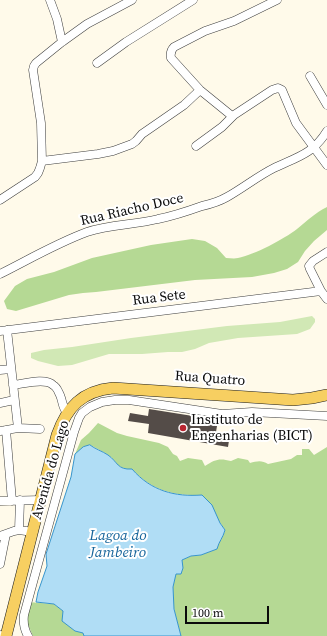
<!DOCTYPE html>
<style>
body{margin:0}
#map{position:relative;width:327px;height:636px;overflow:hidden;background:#fffaea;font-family:"Source Serif 4",serif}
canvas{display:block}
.scale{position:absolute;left:185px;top:606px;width:84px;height:18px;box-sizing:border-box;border:2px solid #0b0b0b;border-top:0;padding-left:5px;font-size:12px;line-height:14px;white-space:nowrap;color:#0b0b0b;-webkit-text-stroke:3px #fff;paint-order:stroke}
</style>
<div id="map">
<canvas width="327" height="636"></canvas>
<div class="scale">100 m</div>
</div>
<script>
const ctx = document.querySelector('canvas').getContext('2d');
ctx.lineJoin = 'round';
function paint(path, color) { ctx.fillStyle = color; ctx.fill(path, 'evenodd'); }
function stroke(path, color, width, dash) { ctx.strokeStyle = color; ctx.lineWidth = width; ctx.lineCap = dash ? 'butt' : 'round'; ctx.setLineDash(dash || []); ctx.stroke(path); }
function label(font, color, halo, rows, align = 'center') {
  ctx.font = font + ' "Source Serif 4",serif'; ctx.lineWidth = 4; ctx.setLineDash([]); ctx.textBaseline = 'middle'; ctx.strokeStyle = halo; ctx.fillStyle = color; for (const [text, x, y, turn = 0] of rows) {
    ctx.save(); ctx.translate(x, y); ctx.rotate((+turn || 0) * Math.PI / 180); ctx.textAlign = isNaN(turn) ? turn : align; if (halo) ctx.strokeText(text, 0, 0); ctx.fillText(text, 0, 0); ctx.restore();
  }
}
paint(new Path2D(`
 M312 316 315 319V322L310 329 297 334 238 338 209 343 195 349 182 352H168L142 354H109L72 365 58 366 38 361 31 358V353L44 350 72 347 131 338 227 326 280 322Z`), '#d1e8b5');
paint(new Path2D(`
 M327 207V230L314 241 305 251 298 262 287 269 274 273 252 277 195 280 96 292 83 293 69 295 16 311 7 309 4 301 15 286 27 279 54 272 92 258 151 245 192 239 205 241 217 248 226 258C230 258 234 259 238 258 254 255 284 239 297 229 307 221 315 213 327 207Z
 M98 423 117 433 127 436 159 443 168 447 173 454 177 456 180 461 188 458 202 460 205 466C215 459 220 458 231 461L238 458 248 460 250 463C257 461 262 460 268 464L291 459 297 455H302V449H309L314 455 327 447V636H181C177 620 171 604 173 587 174 577 178 569 182 560L191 556 201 555 216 549C219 541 223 538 225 530L202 495C175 496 152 491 132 469 117 470 118 462 108 455 102 451 96 448 90 445L83 447 75 454 81 440 89 433Z
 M28 602 54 604 63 611V621L75 631 83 633 84 636H33L26 620Z`), '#b5d994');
const water = new Path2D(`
 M90 445C95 449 102 451 108 455 118 462 117 470 132 469 151 491 175 497 202 495L212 505 220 523 225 530C223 538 219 541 217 549L201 555 191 556 182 560 183 568 181 574H176L173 587 174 609 181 636H84L83 633 75 631 62 621 63 611 54 604 36 602 38 592 47 566 46 554 71 477 75 454 83 447Z`);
paint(water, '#b0ddf5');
stroke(water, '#3794cc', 1);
paint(new Path2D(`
 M149 409 218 420 216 432 230 434 228 447 148 433 149 424 128 421 130 413 148 416Z`), '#544c48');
const minor = new Path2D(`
 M50 0 57 19 62 42
 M97 63 126 42 193 0
 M310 76 327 105
 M232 116 200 90 171 58C170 53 171 50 174 47L205 31 234 21 277 0
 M196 146 222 127 234 115 272 90 278 88 282 90 296 123 327 165
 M42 161 98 154 113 151 132 144 136 141 142 134 184 105 200 90
 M0 200 35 177 38 173 40 168 42 161 41 123 33 70 34 66 36 63 62 42 87 24 132 0
 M327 252 313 261 309 266 310 269 321 291 327 299
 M0 274C28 260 57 243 87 232 110 224 135 225 158 219 173 216 188 211 202 206 211 204 220 201 227 197 243 188 258 176 274 168 297 157 313 154 327 131
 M7 330 18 428
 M0 331 321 291
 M0 370 11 369
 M13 385C23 384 45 377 53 385 57 387 58 391 60 395 63 402 62 407 67 413
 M0 403 14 400
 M6 430 12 501
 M0 431 18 428 40 429
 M0 501 41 500
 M19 530 20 500
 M0 536 14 531 19 530 33 532
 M0 564 6 534
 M0 635V636
 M28 636C24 629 23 623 24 615L74 432 79 418 82 413 90 407 102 402 115 400H129L222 414 252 412 327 416`);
const major = new Path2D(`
 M6 636 57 435C67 407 82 391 113 388L293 400 312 398 327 395`);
stroke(minor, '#3e3e3e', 9);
stroke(major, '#1c1c1c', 12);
stroke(minor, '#fff', 8);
stroke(major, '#f7cf61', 11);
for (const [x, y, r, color] of [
 [183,428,4,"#ba2530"]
]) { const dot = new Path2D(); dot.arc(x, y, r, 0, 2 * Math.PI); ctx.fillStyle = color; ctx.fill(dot); stroke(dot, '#fff', 1.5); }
label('14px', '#0b0b0b', '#fff', [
 ["Rua Riacho Doce",132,210,-13],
 ["Rua Sete",159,298,-7],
 ["Rua Quatro",210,379,4],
 ["Avenida do Lago",51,470,-74]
]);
label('14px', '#0b0b0b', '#fff', [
 ["Instituto de",191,420],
 ["Engenharias (BICT)",191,436]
], 'left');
label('italic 15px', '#17659b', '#fff', [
 ["Lagoa do",118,536],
 ["Jambeiro",118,553]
]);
</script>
